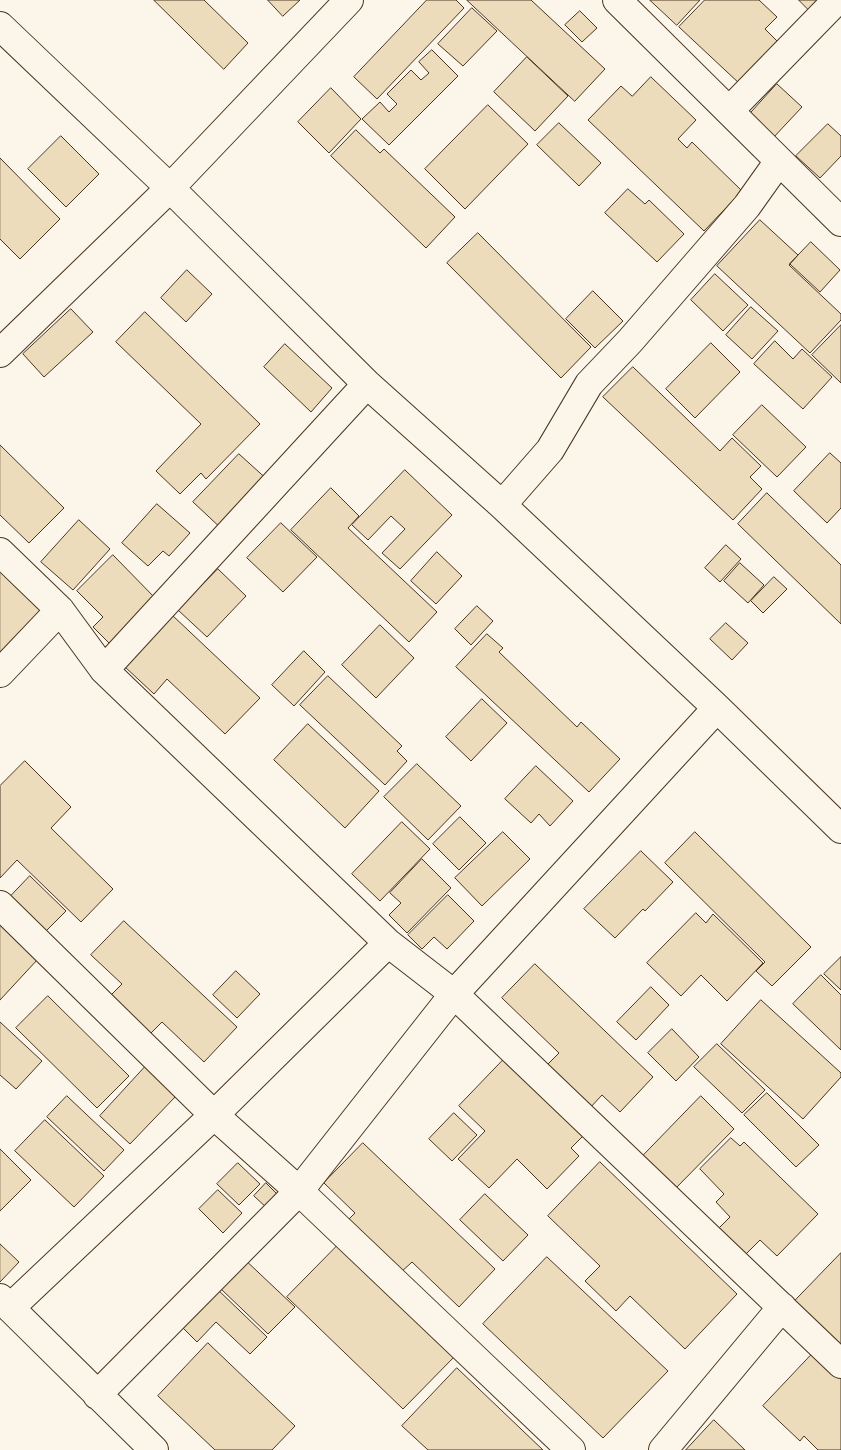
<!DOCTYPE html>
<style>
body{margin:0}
canvas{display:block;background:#fbf6e9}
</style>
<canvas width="841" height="1450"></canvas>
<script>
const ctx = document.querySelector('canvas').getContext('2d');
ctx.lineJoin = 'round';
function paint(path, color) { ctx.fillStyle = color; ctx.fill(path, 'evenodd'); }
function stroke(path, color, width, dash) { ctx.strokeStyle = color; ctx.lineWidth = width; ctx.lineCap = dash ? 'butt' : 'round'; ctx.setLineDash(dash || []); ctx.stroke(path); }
const building = new Path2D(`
 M154 0H204L248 43 224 69Z
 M268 0H300L283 16Z
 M427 0H456L464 8 377 99 354 77Z
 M467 0H531L605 69 575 101Z
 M650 0H700L677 25Z
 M705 0H759L777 17 765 29 779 43 741 85 679 27Z
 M799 0H822L811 12Z
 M472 8 497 31 463 66 438 44Z
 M580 11 597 28 582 42 565 25Z
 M432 50 458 76 389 145 362 119 380 102 389 112 397 104 387 94 411 70 421 80 429 73 419 62Z
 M527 57 568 96 535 131 494 92Z
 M651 77 696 120 678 139 687 148 692 142 742 191 704 231 588 120 621 86 632 96Z
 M777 84 802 107 772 139 748 116Z
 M331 88 361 119 329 153 298 122Z
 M488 105 528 144 465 209 425 169Z
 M559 123 601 163 579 186 537 145Z
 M828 124 841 136V156L820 178 796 156Z
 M356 130 380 153 384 149 455 217 426 248 331 156Z
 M61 136 99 174 66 207 28 169Z
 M0 158 60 219 20 259 0 239Z
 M628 189 645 204 649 200 684 234 657 262 605 213Z
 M760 220 798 255 789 265 841 314V320L810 353 717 266Z
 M478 233 591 347 561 378 447 263Z
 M811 242 840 270 820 292 790 264Z
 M187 270 212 294 186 322 161 298Z
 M715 274 748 305 723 331 691 300Z
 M593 291 623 321 595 348 566 319Z
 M751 307 778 331 752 359 726 335Z
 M71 309 93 332 44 377 23 354Z
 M145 312 260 424 206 479 201 473 180 494 156 471 201 424 116 342Z
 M841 325V383L812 355Z
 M775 341 793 359 802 349 832 377 803 409 754 364Z
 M711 343 740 372 695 418 666 389Z
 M285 344 332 388 311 412 264 367Z
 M633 367 720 451 732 438 761 466 750 477 762 489 733 520 603 397Z
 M762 405 806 447 777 477 733 435Z
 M0 445 64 508 29 543 0 515Z
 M830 453 841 463V508L827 523 794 491Z
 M239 454 270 482 224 531 193 502Z
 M405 470 452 515 400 569 382 553 405 529 391 516 368 540 352 525Z
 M331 488 359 516 348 528 437 612 409 642 291 530Z
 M767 493 841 565V624L738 524Z
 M157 504 190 533 169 556 163 551 148 566 122 543Z
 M79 520 110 549 73 590 41 562Z
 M281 523 317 557 283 592 247 558Z
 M726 545 741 559 720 582 705 568Z
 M437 552 462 576 436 604 411 581Z
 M113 555 158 601 113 647 93 627 103 617 77 591Z
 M740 563 764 585 748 603 724 581Z
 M0 568 47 613 0 663Z
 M218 569 246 596 207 637 178 610Z
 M774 577 787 589 763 613 751 601Z
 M477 606 493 621 471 645 455 629Z
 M172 615 260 698 225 734 167 679 154 694 124 666Z
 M726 623 748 643 732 660 710 639Z
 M380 625 414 658 376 698 342 665Z
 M487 634 503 648 499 652 577 727 581 722 620 759 589 792 456 667Z
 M304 651 325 672 294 706 272 685Z
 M328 676 402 746 397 751 407 761 385 785 300 705Z
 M482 699 507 723 471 761 446 737Z
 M308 724 379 791 345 828 274 760Z
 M25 761 71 807 51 828 113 889 81 922 17 860 0 878V786Z
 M417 764 461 806 428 840 384 797Z
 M536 766 573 801 550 826 539 814 531 823 505 799Z
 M460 817 486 843 459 870 433 844Z
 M402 822 430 849 380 901 352 874Z
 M503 832 530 859 482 906 455 878Z
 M695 832 811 947 772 986 756 971 765 962 665 863Z
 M641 851 673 882 645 911 643 909 615 938 584 909Z
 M422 859 451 888 407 933 389 915 401 903 390 893Z
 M30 876 66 911 46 931 10 897Z
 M448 895 474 921 447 949 434 937 422 949 408 935Z
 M696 913 706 923 713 914 763 963 727 1001 701 975 681 996 647 963Z
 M124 921 237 1027 204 1062 162 1022 148 1036 108 998 122 984 91 955Z
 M0 925 38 959 0 1000Z
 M841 957V990L824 974Z
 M535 964 653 1077 620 1112 602 1095 588 1110 544 1068 559 1053 502 998Z
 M236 971 260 994 237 1018 213 995Z
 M821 975 841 995V1050L793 1004Z
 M651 987 669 1005 636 1040 617 1022Z
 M48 996 129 1076 97 1108 16 1028Z
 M761 1000 841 1073V1077L803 1119 721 1044Z
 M0 1022 42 1061 16 1089 0 1075Z
 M672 1029 699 1057 676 1081 648 1053Z
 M717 1044 765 1090 742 1113 694 1067Z
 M508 1055 587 1132 571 1148 579 1156 547 1189 517 1159 489 1188 458 1159 485 1131 459 1106Z
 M145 1067 176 1096 130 1144 100 1116Z
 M767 1093 819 1145 796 1167 744 1115Z
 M67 1096 124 1150 104 1171 47 1117Z
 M701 1096 734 1129 672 1192 639 1160Z
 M454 1113 477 1135 452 1161 429 1139Z
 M45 1120 104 1176 74 1207 15 1151Z
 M731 1138 740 1146 744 1142 818 1214 777 1256 760 1240 742 1258 716 1231 730 1217 716 1202 724 1194 700 1169Z
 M363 1143 495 1269 459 1307 412 1262 399 1274 345 1223 355 1213 324 1183Z
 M0 1149 31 1180 0 1211Z
 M600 1162 737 1294 685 1349 630 1296 616 1311 585 1281 600 1266 548 1216Z
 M238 1163 260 1184 239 1205 217 1184Z
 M266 1183 280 1197 268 1209 254 1196Z
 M218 1190 242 1213 223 1233 199 1209Z
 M485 1194 528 1235 503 1261 460 1220Z
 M341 1242 456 1355 403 1409 287 1297Z
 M0 1244 19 1262 0 1282Z
 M841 1253V1353L790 1306Z
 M241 1256 295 1307 268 1334 220 1288Z
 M547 1257 668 1371 603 1438 483 1324Z
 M215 1287 267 1337 250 1354 216 1322 197 1342 179 1324Z
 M208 1343 295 1426 272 1450H215L158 1396Z
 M815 1351 841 1375V1450H818L804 1436 800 1441 763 1406Z
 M457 1368 543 1450H428L402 1426Z
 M714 1420 745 1450H686Z`);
paint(building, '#ecdcbc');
stroke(building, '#4a3520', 1);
const minor = new Path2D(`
 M617 0 841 222
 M0 26 170 188 367 384 502 505 717 708 841 829
 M729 111 837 0
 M0 353 170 188 349 0
 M502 505 550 450 589 384 630 341 747 206 779 161
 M0 552 60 610 104 670 388 943 454 994 841 1364
 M104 670 367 384
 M0 673 60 610
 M0 905 214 1115 299 1191 571 1450
 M0 1298 154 1450
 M10 1308 214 1115 388 943
 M97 1395 299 1191 454 994 717 708
 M663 1450 782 1307`);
stroke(minor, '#4a3520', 30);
stroke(minor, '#fbf6e9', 28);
</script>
